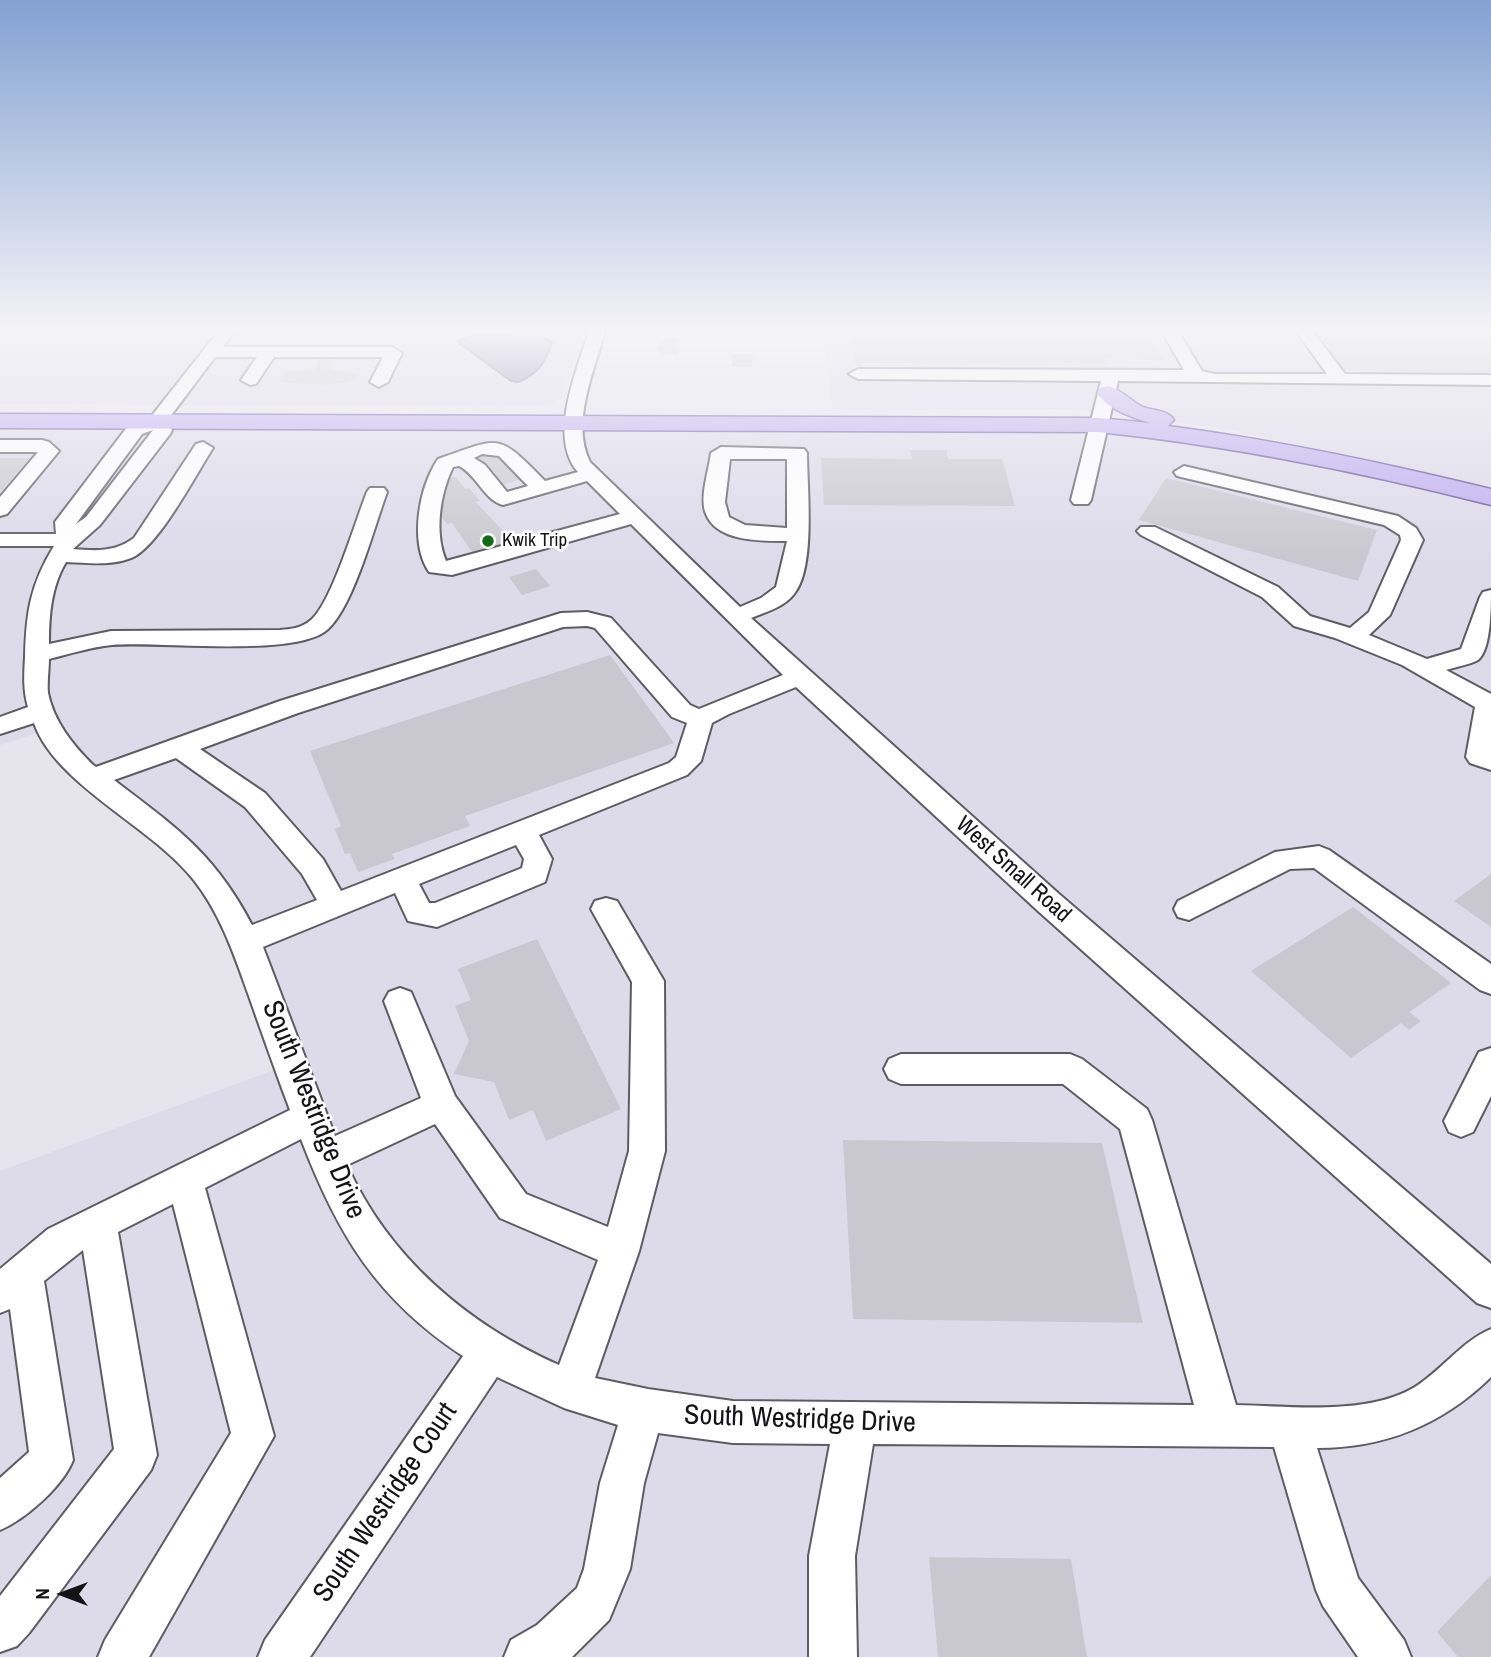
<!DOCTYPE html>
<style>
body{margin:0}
#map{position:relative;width:1491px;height:1657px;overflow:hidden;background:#e6e5ed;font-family:"Archivo Narrow",sans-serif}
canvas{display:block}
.north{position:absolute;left:28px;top:1559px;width:70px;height:70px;-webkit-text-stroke:5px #fff;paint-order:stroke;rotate:270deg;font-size:19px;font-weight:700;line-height:28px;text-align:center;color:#141316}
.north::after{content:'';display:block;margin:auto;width:24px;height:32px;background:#141316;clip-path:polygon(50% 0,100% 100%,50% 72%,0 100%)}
</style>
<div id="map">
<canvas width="1491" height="1657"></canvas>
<div class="north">N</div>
</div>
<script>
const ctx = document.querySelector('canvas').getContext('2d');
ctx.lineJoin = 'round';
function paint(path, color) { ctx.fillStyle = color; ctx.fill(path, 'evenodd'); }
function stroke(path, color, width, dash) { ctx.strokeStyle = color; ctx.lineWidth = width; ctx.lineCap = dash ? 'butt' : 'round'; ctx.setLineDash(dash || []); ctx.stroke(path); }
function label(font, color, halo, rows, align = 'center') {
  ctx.font = font + ' "Archivo Narrow",sans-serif'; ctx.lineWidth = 5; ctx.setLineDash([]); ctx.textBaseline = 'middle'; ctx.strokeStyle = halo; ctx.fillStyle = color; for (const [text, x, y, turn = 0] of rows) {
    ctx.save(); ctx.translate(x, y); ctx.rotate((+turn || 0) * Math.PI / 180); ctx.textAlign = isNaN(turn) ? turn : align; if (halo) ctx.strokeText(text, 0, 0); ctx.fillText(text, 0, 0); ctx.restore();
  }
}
paint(new Path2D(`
 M0 328H215L213 333H232L235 328H587L561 399 544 405 505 406 0 404Z
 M823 328H1491V1657H0V1171L290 1064 228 908 49 729 0 745V421L1070 424 1380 466 1233 430 1105 413 1066 409 833 410Z`), '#dddaea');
const water = new Path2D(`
 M473 336 543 337 552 342C546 362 538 374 518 382L511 381 459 343V340Z`);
paint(water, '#8d85b0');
stroke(water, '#696382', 2);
paint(new Path2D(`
 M849 328H1091L1095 335H1147L1163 360 1104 359 1107 364 1030 365 854 363Z
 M1310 328H1485L1491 334V373L1344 370Z
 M662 338H679L677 355H660V350H657Z
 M732 354H753L752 367H732Z
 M319 362H334L329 370 355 372 354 374H359L356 379 349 382 319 385 280 382 282 379H277L287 371 314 370Z
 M494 449 521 479 502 485 475 454Z
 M910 450H946L948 459H1002L1015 506 824 505 821 458 912 459Z
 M0 458H30L0 492Z
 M456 477 465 489 469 488 480 501 476 502 514 543 474 555 452 523 447 524 435 510 447 478Z
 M1166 478 1377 530 1358 581 1139 520Z
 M536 569 550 586 522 595 509 577Z
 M610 655 674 743 465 816 470 826 392 854 395 859 358 872 350 853 345 854 335 829 341 826 310 751Z
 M1491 874V927L1454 901Z
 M1353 907 1451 983 1409 1012 1421 1021 1409 1030 1401 1023 1351 1058 1251 971Z
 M537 939 621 1109 546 1141 533 1110 509 1120 494 1082 454 1074 469 1041 455 1006 471 1000 458 969Z
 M843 1140 1102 1143 1143 1323 853 1319Z
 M929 1557 1071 1559 1087 1657H938Z
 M1491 1575V1657H1458L1437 1632Z`), '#c9c8d0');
stroke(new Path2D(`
 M317 366H331`), '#c6c6cd', 18, [18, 10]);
const minor = new Path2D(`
 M221 328H237L223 347H392L402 353 388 382 379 387 370 382 383 357H274L256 384 250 385 241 380 257 357H215L166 422 172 430 170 434 100 525 73 549C97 551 115 552 134 538L196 444 203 442 213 448C196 474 158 548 131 558 110 566 88 563 66 562 51 587 49 616 49 644L111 631 280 630C291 629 302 628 311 620 332 602 355 522 367 492L370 488H384L387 492C374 527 354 605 328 629 298 658 158 641 112 645 91 647 69 654 49 659 49 669 47 682 48 693 54 722 73 745 93 765L96 767 280 701 561 613 587 612 611 618 690 705 699 709 783 675 631 524 452 575 429 572C409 542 419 487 438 459 501 437 497 432 545 481L578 472C547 437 578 367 590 328H606C595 369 570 422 590 462L740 607 761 598 776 587 787 541C761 541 717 542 706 514 699 498 709 470 711 453L721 447 804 449 807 453C807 487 816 568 794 594 784 607 766 612 751 618L1059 894 1491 1264V1308L1477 1303 1037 910 796 687 729 714 712 723 701 761 687 775 539 835 552 859 545 882 437 927 408 921 395 893 263 947 335 1136 421 1098 384 1001 389 992 400 988 411 992 455 1096 526 1194 608 1227 629 1151 632 982 591 909 595 901 606 898 617 901 664 981 665 1151 639 1251 595 1378 648 1389 733 1401 1194 1405 1120 1129 1063 1084H901L889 1079 884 1069 889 1059 901 1054H1070L1082 1059 1147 1109 1152 1120 1236 1405C1290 1406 1367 1416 1415 1387 1442 1370 1462 1341 1491 1329V1377C1442 1425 1385 1448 1317 1448L1358 1578 1404 1640 1411 1657H1358L1323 1606 1316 1590 1274 1447 873 1444 855 1556 857 1657H809V1556L830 1444 733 1443 658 1433 644 1483 630 1569 609 1620 572 1657H504L511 1640 537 1625 577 1588 584 1569 600 1483 618 1425 564 1408 497 1377 310 1657H258L265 1640 463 1356C376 1299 337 1233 301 1139L205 1188 274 1436 149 1657H98L105 1640 231 1433 173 1204 118 1232 157 1455 151 1470 29 1633 17 1646 0 1652V1596L114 1449 83 1250 44 1281 73 1460C63 1486 26 1519 0 1530V1478L29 1452 10 1309 0 1313V1269L48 1229 290 1110C276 1073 263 1036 250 999 235 957 221 914 193 879 151 826 56 785 34 723L0 734V717L28 707C23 690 24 675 25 657 26 614 30 585 54 546H0V534H56L55 522 128 426 150 418ZM153 430 86 517 76 524 142 434ZM482 454 499 456 528 486 507 492 485 465 474 458ZM730 459H787V528L745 525 729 517 725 502ZM459 466C477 475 484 500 503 505L587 481 620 514 446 561C434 532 440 494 453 467ZM587 626 595 628 672 717 687 723 676 757 669 763 341 891 323 859 265 793 200 749 298 713 563 627ZM176 758 245 807 302 874 317 900 252 925C214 853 177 828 114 780ZM516 845 524 859 522 868 435 903H429L419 884ZM435 1124 500 1218 598 1260 559 1365C468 1325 388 1257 347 1165Z
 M1160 328H1176L1202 371 1215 374H1327L1294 328H1310L1345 374 1491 375V385L1118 381 1091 500 1088 504H1074L1071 500 1101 381 858 379 849 374 858 369 1184 370Z
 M0 440H42L49 442 59 451 7 514 0 516V497L38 452H0Z
 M1184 466 1398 516 1416 528 1423 540 1390 615 1369 635 1427 659 1461 649 1480 597 1483 592 1491 590C1491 607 1491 650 1478 660 1469 665 1455 667 1446 670L1491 694V770L1470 763 1466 757 1475 707 1402 665 1335 638 1294 626 1262 597 1141 535 1137 531 1141 527H1155L1278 587 1310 616 1350 628 1369 612 1401 540 1400 535 1384 525 1177 476 1174 472Z
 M1319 846 1329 850 1491 964V994L1480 990 1314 868 1290 869 1189 920 1178 917 1174 909 1178 901 1275 852Z
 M1491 1048V1096L1473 1132 1461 1137 1449 1132 1444 1121 1479 1052Z`);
const major = new Path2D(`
 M1108 386C1122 390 1131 401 1143 407 1154 411 1168 410 1174 420L1168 426C1277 440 1384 463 1491 489V505C1361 472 1232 446 1099 432L0 428V414L1099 418 1150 423C1131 417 1109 410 1097 393L1100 388Z`);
stroke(minor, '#5d5c63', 4);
stroke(major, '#67539e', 3);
paint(minor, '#fff');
paint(major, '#beacf1');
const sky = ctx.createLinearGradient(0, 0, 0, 560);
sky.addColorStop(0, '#83a1d2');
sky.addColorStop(0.59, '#f4f3f7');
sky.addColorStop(1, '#f4f3f700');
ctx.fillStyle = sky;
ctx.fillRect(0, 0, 1491, 560);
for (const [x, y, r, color] of [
 [488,541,7,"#116c16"]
]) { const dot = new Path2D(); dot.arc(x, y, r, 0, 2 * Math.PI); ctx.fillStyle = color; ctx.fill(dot); stroke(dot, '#fff', 2.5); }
label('19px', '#141316', '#fff', [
 ["Kwik Trip",502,541]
], 'left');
label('23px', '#141316', '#fff', [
 ["West Small Road",1013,870,42]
]);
label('28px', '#141316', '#fff', [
 ["South Westridge Drive",313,1110,68],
 ["South Westridge Drive",800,1420,2],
 ["South Westridge Court",386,1503,-56]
]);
</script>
